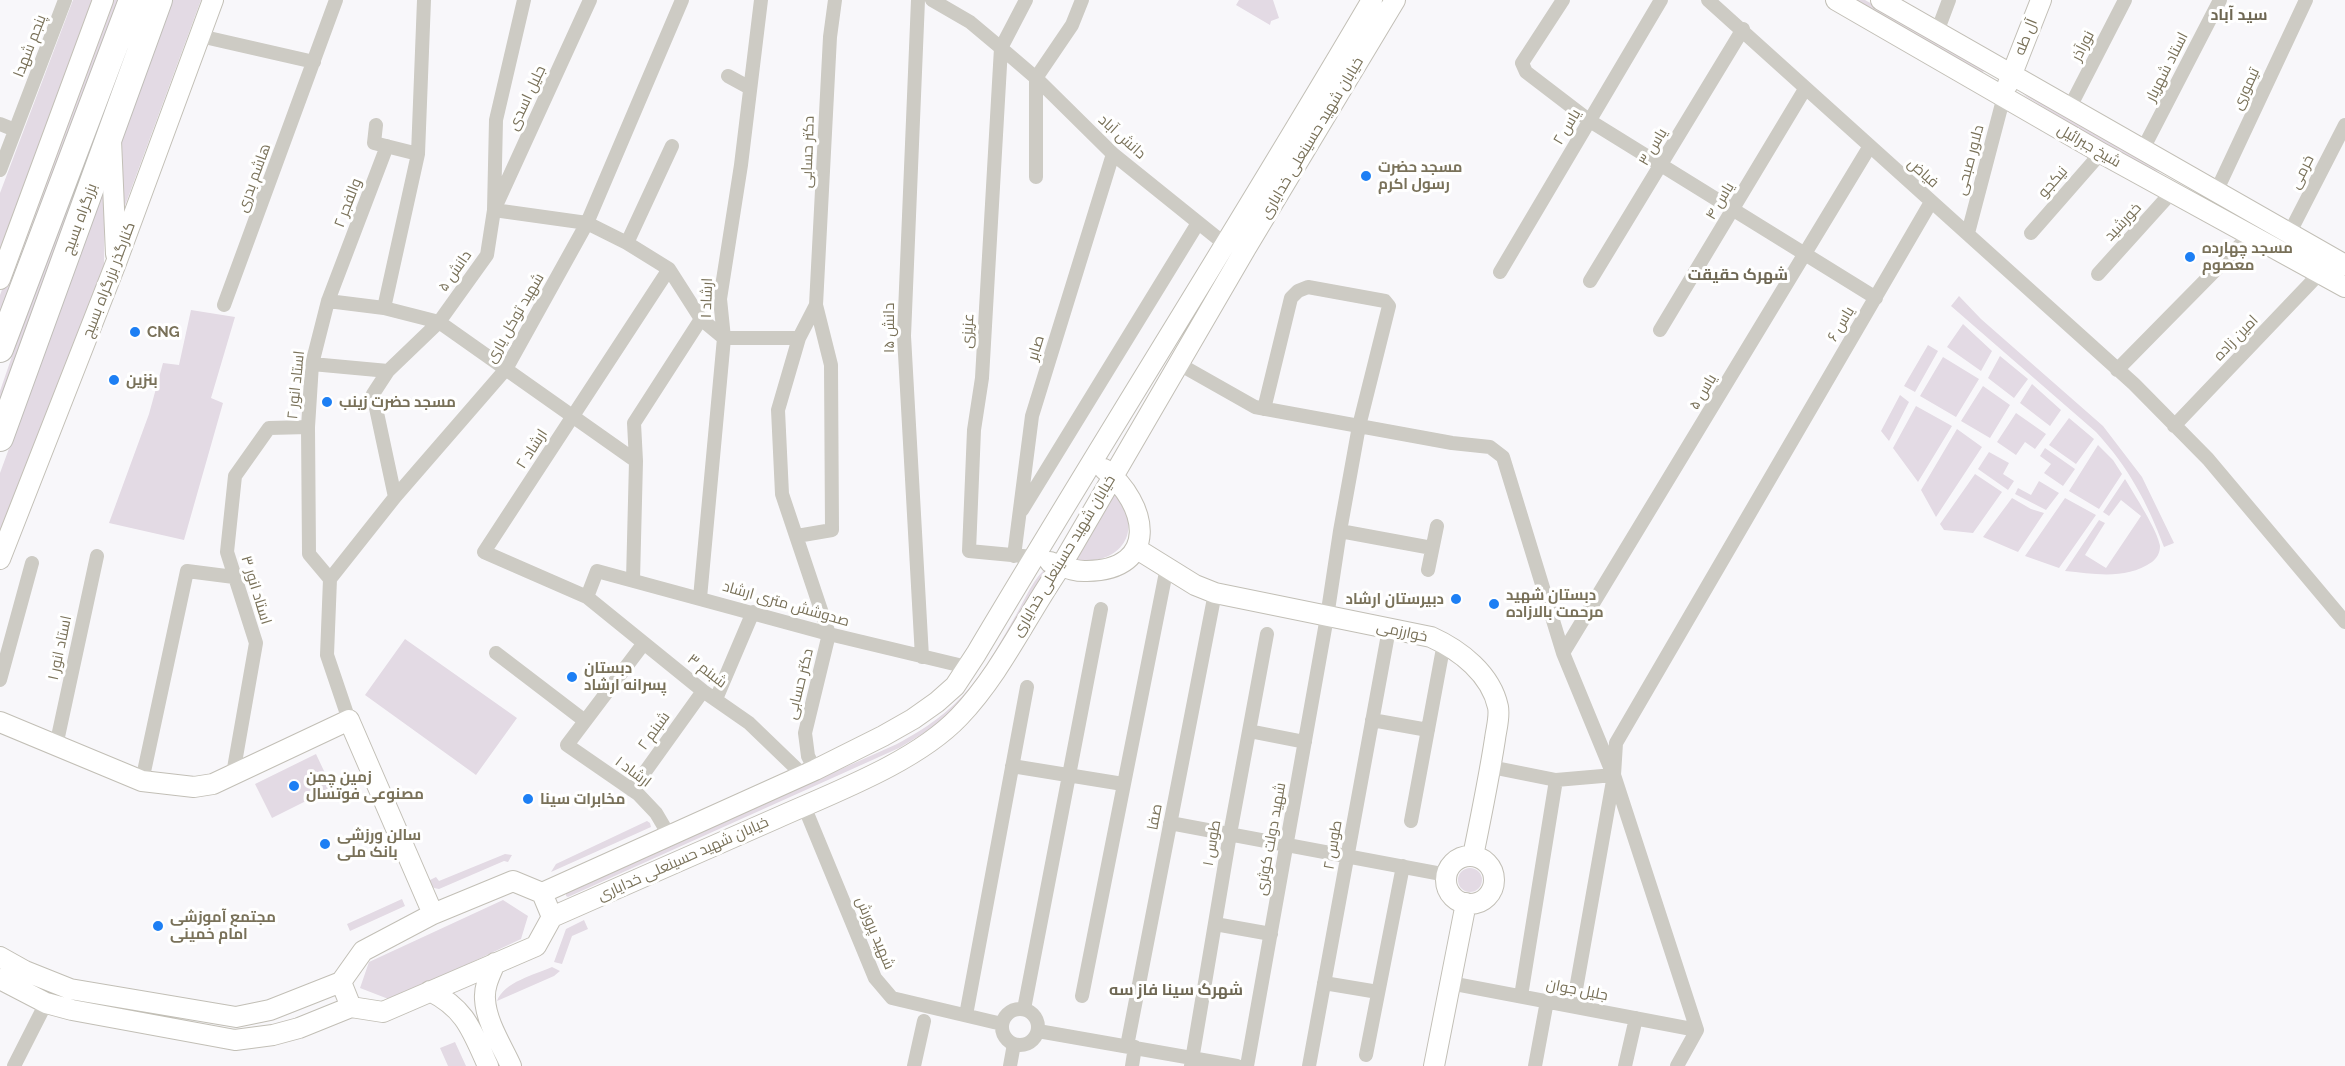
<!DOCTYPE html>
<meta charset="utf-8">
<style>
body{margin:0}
canvas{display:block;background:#f8f7fa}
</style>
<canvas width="2345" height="1066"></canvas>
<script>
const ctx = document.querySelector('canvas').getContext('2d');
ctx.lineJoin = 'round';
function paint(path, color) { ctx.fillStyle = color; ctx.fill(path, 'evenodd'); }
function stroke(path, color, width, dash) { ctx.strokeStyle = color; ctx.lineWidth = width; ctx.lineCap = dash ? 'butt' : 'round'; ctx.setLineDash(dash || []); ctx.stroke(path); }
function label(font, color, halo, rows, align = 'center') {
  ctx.font = font + ' Raleway,Cairo,sans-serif'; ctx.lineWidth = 6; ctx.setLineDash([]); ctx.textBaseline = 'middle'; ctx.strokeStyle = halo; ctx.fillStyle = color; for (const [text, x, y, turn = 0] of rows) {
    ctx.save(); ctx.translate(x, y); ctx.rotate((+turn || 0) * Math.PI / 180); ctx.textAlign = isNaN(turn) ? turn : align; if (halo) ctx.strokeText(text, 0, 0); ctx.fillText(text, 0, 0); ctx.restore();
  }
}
paint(new Path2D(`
 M73 0H97L0 260V193Z
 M110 0H120L0 321V295Z
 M143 0H149L0 403V391L19 336Z
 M173 0H201L123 211 122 140Z
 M1239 0H1273L1279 18 1271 21 1270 25 1236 5Z
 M1852 0H1865L1979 65 1985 71 1979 73Z
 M2022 94 2053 107 2161 172 2139 166Z
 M105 187 104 265 0 533V473Z
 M1959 296 1981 319 2103 426 2142 477 2174 543 2164 547C2147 502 2129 468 2096 432L1951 306Z
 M191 310 235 317 211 398 223 403 184 540 109 523 149 414 163 363 179 365Z
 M1963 324 1992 351 1981 371 1947 347Z
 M1928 345 1938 351 1915 392 1904 386Z
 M2000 356 2028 379 2014 398 1988 378Z
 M1943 357 1979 379 1956 417 1920 396Z
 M2032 384 2061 410 2050 426 2020 403Z
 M1983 386 2010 405 1990 438 1961 421Z
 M1900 395 1909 402 1889 441 1881 431Z
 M1916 406 1952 426 1918 482 1893 448Z
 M2016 413 2046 434 2035 449 2025 442 2016 455 1997 442Z
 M2069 418 2094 439 2076 464 2049 445Z
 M1957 429 1982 447 1936 517 1921 490Z
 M2098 445 2113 460 2122 474 2099 509 2069 491Z
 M2045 448 2075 469 2063 486 2044 473 2051 464 2040 456Z
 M1989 452 2009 463 2003 474 2014 481 2008 490 1978 469Z
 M1975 474 2002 492 1973 533 1944 530 1940 524Z
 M2125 479C2134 494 2158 531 2160 546 2160 553 2157 558 2152 562 2126 580 2095 574 2065 571L2099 520 2105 523 2085 555 2106 568 2141 516 2121 500 2109 516 2103 512Z
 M2039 481 2059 493 2046 510 2015 494 2018 488 2031 495Z
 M1116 492C1144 531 1123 564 1076 561Z
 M2012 498 2031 509 2044 513 2018 552 1983 537Z
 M2065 498 2096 515 2059 568 2025 556Z
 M1043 571H1046C1019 618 995 670 956 708 939 725 919 736 899 748L568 897 566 896V892L897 744C959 711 978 682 1012 622 1022 606 1030 584 1043 571Z
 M405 639 517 718 476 775 365 695Z
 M316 754 332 788 272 818 255 784Z
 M647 821 650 823 651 827 551 872 556 864Z
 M505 854 512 855 508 862 504 861 439 889 434 888 428 881 436 877 439 881Z
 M1458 880a12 12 0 1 1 24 0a12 12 0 1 1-24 0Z
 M402 899 405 906 350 931 347 924Z
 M503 900 528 916 521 939 391 1000 360 988 369 962Z
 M584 920 588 929 572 936 562 964 554 962 566 929Z
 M552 967 560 971 554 976 497 1001C504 982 534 975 552 967Z
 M455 1042 466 1066H448L440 1048Z`), '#e3dae4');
const secondary = new Path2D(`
 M1836 0 2101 153 2345 287
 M1881 0 2345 265
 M2008 84 2041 0
 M111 140 116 254
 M0 279 103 0
 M1137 549 1195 585 1215 593 1431 637C1460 650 1491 674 1498 707 1500 717 1496 730 1495 739 1489 778 1481 817 1473 856
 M0 559 116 263 213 0
 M1050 562C1062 566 1074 572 1087 571 1160 570 1149 504 1104 469
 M0 722 142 781 194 787 213 784 349 720 433 914
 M1446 880a24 24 0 1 1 48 0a24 24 0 1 1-48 0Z
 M513 881 542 893 552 917 536 946 383 1012 351 1007 341 982 363 951 433 914Z
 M542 893 815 770 883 736 913 719 937 702 955 686 976 654C1106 435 1243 220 1372 0
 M552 917C627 884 702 851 777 818 835 792 916 762 959 717 1001 673 1027 615 1061 566L1246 248 1395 0
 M0 957 25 971 70 989 236 1017 270 1010 341 982
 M495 963C490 975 484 986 485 999 486 1022 502 1046 511 1066
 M0 979 46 1003 72 1010 235 1040 273 1035 299 1028 351 1007
 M430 991C466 1009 472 1031 488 1066
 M1434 1066 1466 903`);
const highway = new Path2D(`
 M0 349 132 0
 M0 438 159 0`);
stroke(secondary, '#c2bfb6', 22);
stroke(highway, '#bfbdb7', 28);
stroke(new Path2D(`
 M590 0 494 210 587 223 627 243 669 269 701 319 724 338H799
 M918 0 904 336 922 657
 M932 0 970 22 1001 48 1036 78 1113 154 1226 245
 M1026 0 1001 48 982 378 974 430 969 551 1033 557
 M1563 0 1522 63 1526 72 1590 121 1876 298
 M1708 0 2134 384 2208 459 2345 622
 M1937 32 1949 0
 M200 36 314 62
 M728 76 750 88
 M2070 107 2125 0
 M0 124 15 130
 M376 125 374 143 418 154
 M2143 149 2220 0
 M0 170 65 0
 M1036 177V78L1072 25 1082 0
 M2216 192 2306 0
 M1968 233 2004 96
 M2031 233 2101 153
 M2289 234 2345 125
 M627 243 672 146
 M669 269 484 552 587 597 703 691 749 723 803 775
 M1500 272 1661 0
 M2098 274 2172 192
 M1590 281 1743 29
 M328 301 384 308 439 322 636 461
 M224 305 336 0
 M384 308 418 154 424 0
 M1660 330 1805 89
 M312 364 388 371
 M1179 364 1255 407 1452 443 1490 447 1503 457 1563 653 1612 772
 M2117 370 2251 234
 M2174 426 2321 272
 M395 497 373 394 388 371 439 322 487 255 494 210 496 120 524 0
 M1022 510 1198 223
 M1340 531 1432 548
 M797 536 832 530 831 365 816 305
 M1014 556 1032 416 1113 154
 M1428 570 1437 526
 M330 579 309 554 308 427 312 364 328 301 387 146
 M633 580 636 461 634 423 701 319
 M587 597 597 571 829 634 967 667
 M700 598 724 338 720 299 741 165 761 0
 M644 643 567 745 638 794 656 813 669 835
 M496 653 585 721
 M1563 653 1870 146
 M0 680 32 563
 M716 699 753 612
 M349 720 327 655 330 579 395 497 506 369 587 223 682 0
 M1372 720 1428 730
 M1249 731 1305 742
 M56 746 97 556
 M1012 766 1123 784
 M1491 767 1556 780 1614 775 1697 1030 1677 1066
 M815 770 808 756 805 733 829 634 782 494 778 410 799 338 816 305 830 37 835 0
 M233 774 256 643 227 552 235 476 269 428 308 427
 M142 781 187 571 234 577
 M632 790 703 691
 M804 806 875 978 892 998 1002 1024
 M1411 821 1444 643
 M1170 823 1447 875
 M1215 924 1271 934
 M1324 983 1378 992
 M1450 983 1697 1030
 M1082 996 1167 567
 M1521 996 1556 780
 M1573 1006 1614 775 1616 743 1931 202
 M1002 1027a18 18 0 1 1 36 0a18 18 0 1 1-36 0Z
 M1024 1009 1101 609
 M966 1015 1027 687
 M1038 1031 1237 1066
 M1127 1046 1215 593
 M1366 1055 1403 866
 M14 1066 46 1003
 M914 1066 924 1021
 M1010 1066 1014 1044
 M1132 1066 1135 1047
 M1191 1066 1230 834 1267 634
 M1247 1066 1327 617 1340 531 1359 426 1389 306 1385 301 1308 287 1298 291 1291 298 1264 409
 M1309 1066 1389 629
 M1535 1066 1547 1001
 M1625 1066 1636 1018`), '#cdcbc4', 14);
stroke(secondary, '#fff', 20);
stroke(highway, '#fff', 26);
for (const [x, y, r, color] of [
 [1366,176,6,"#1d7ff4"],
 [2190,257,6,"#1d7ff4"],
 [135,332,6,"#1d7ff4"],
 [114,380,6,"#1d7ff4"],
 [327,402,6,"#1d7ff4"],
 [1456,599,6,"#1d7ff4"],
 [1494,604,6,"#1d7ff4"],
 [572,677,6,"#1d7ff4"],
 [294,786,6,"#1d7ff4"],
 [528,799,6,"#1d7ff4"],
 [325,844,6,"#1d7ff4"],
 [158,926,6,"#1d7ff4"]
]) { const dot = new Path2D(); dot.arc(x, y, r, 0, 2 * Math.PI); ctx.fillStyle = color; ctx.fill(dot); stroke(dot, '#fff', 2); }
label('15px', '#797159', '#fff', [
 ["آل طه",2026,37,-68],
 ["پنجم شهدا",30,46,-69],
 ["نورآذر",2083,46,-63],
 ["استاد شهریار",2167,67,-63],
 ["تیموری",2246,89,-65],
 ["جلیل اسدی",527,98,-65],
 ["یاس ۲",1567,127,-59],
 ["دانش آباد",1122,137,42],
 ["خیابان شهید حسینعلی خدایاری",1312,138,-59],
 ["شیخ جبرائیل",2089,146,30],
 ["یاس ۳",1653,147,-59],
 ["دکتر حسابی",808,152,-88],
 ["دلاور صبحی",1970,160,-75],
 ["خرمی",2302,172,-63],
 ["فیاض",1923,173,42],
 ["هاشم بدری",254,178,-70],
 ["نیکجو",2053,182,-49],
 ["یاس ۴",1720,201,-59],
 ["والفجر ۲",348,203,-69],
 ["بزرگراه بسیج",80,219,-70],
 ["خورشید",2123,222,-47],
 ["دانش ۵",455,271,-55],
 ["کنارگذر بزرگراه بسیج",109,280,-69],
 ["ارشاد ۱",707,298,-88],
 ["شهید توکل یاری",515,318,-60],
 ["یاس ۶",1841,324,-59],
 ["دانش ۱۵",889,328,-90],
 ["عزیزی",968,331,-87],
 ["امین زاده",2236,338,-46],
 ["صابر",1036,348,-73],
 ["استاد انور ۲",296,385,-84],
 ["یاس ۵",1703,392,-59],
 ["ارشاد ۲",532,449,-57],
 ["خیابان شهید حسینعلی خدایاری",1064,556,-59],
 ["استاد انور ۳",256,590,73],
 ["صدوشش متری ارشاد",786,604,16],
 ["خوارزمی",1402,632,12],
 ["استاد انور ۱",60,648,-78],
 ["شبنم ۳",707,671,38],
 ["دکتر حسابی",800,684,-76],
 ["شبنم ۲",654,731,-54],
 ["ارشاد ۱",633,772,37],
 ["صفا",1155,817,-79],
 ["شهید دولت کوثری",1271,839,-80],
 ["طوس ۱",1212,843,-80],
 ["طوس ۲",1333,845,-80],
 ["خیابان شهید حسینعلی خدایاری",683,859,-24],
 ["شهید پرورش",875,933,67],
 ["جلیل جوان",1577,990,11]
]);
label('bold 15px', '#797159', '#fff', [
 ["مسجد حضرت",1378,167],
 ["رسول اکرم",1378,184],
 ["مسجد چهارده",2202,248],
 ["معصوم",2202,265],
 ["CNG",147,332],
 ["بنزین",126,380],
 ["مسجد حضرت زینب",339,402],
 ["دبستان شهید",1506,595],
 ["مرحمت بالازاده",1506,612],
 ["دبیرستان ارشاد",1444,599,"right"],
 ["دبستان",584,668],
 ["پسرانه ارشاد",584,685],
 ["زمین چمن",306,777],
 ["مصنوعی فوتسال",306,794],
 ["مخابرات سینا",540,799],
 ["سالن ورزشی",337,835],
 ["بانک ملی",337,852],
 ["مجتمع آموزشی",170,917],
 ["امام خمینی",170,934]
], 'left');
label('bold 16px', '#6f6854', '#fff', [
 ["سید آباد",2239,15],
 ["شهرک حقیقت",1738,275],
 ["شهرک سینا فاز سه",1176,990]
]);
</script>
